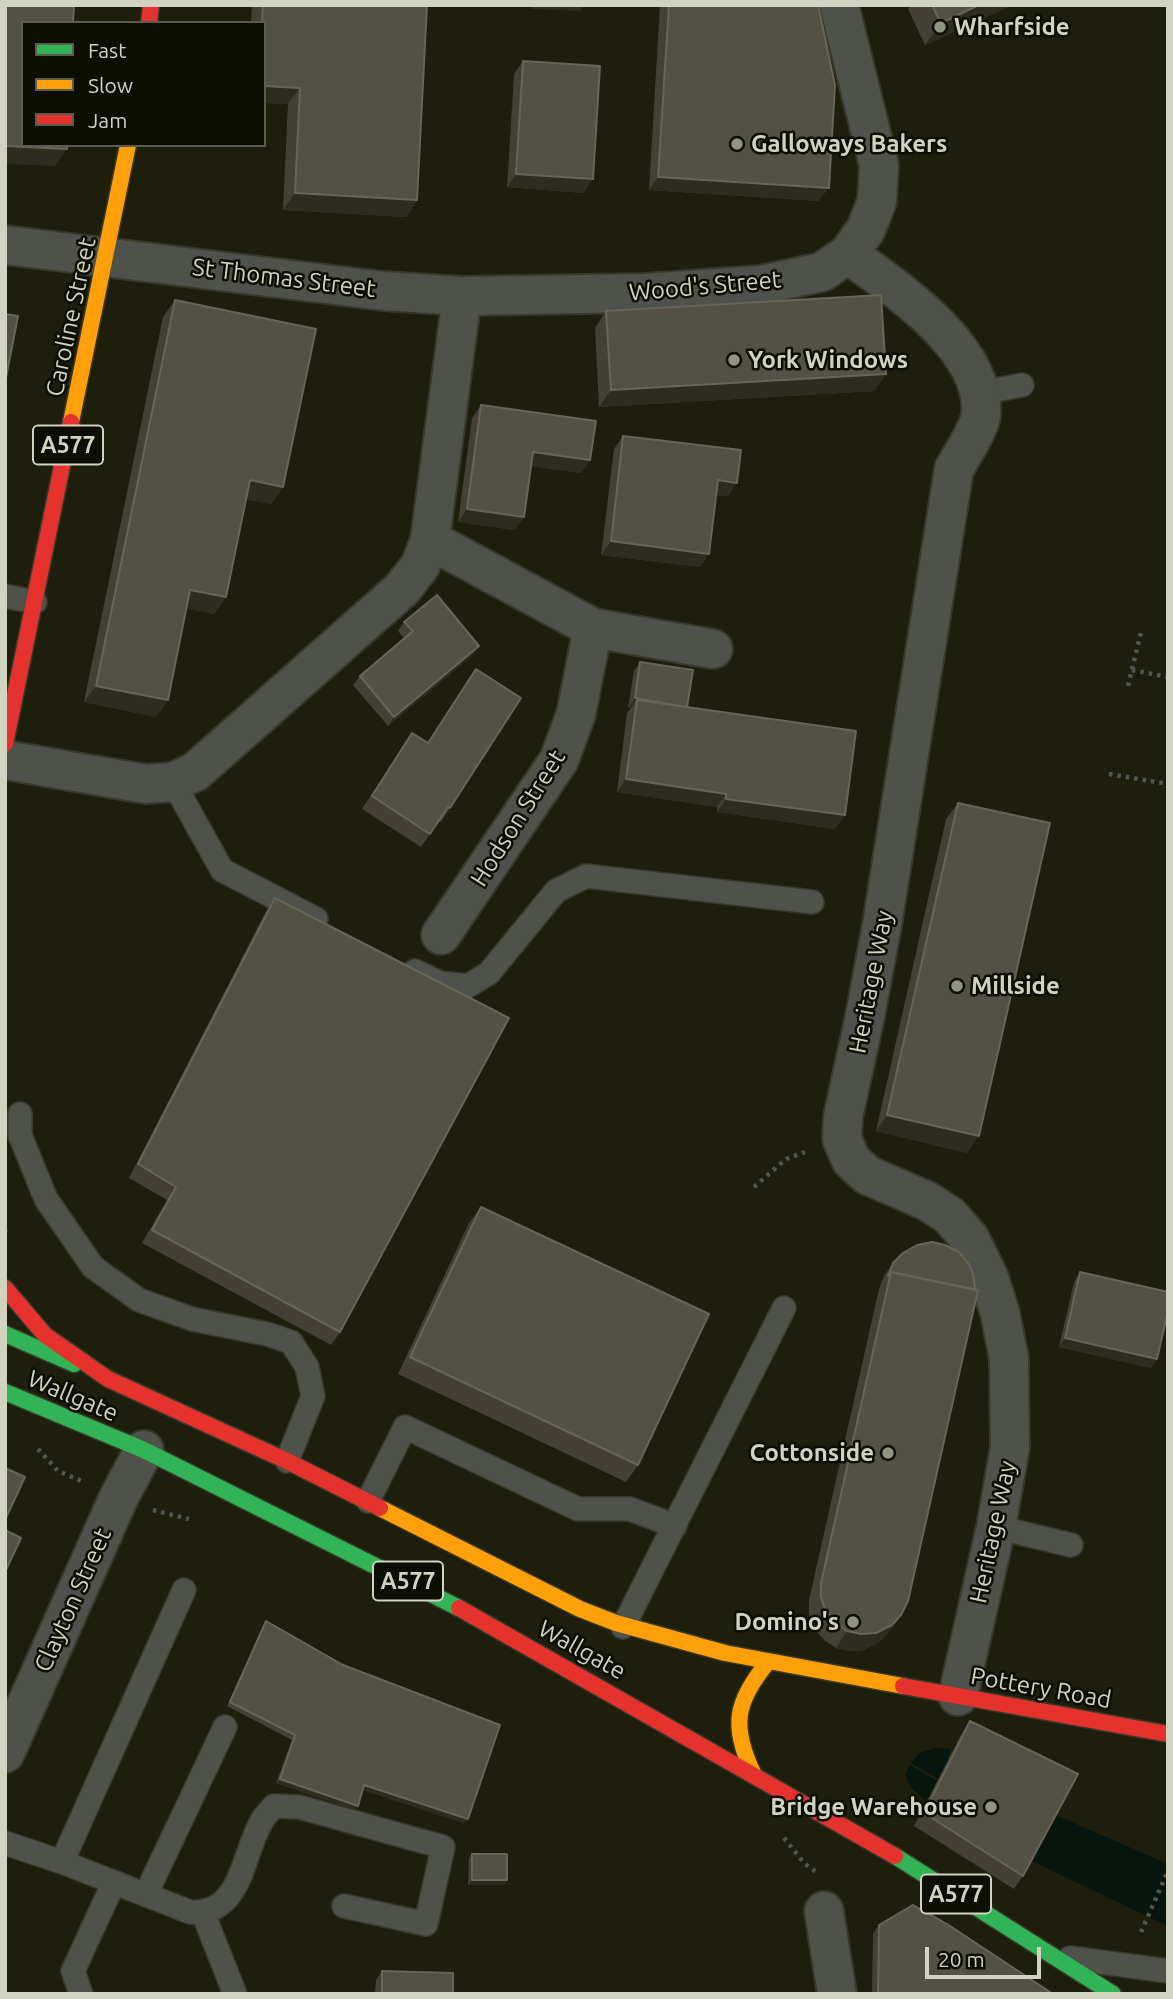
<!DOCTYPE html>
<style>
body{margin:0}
#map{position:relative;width:1173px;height:1999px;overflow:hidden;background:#1d1e0c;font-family:Ubuntu,sans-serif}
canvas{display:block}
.frame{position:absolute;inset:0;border:7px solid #d1d3c1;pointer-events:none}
.legend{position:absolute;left:21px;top:21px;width:245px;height:126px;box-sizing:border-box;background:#0c0d03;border:2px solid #5b5c4f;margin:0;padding:9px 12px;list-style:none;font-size:21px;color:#d1d3c1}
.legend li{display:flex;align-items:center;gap:14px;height:35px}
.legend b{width:35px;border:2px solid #5b5c4f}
.scale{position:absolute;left:925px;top:1947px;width:116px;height:32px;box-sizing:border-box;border:4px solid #d1d3c1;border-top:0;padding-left:9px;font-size:21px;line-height:24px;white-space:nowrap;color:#d1d3c1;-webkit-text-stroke:5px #0c0d03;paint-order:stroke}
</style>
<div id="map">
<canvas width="1173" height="1999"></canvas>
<div class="frame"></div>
<ul class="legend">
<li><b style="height:9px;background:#30b455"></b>Fast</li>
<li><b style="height:9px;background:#ff9f0a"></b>Slow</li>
<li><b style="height:9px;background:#e5322d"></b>Jam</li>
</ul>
<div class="scale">20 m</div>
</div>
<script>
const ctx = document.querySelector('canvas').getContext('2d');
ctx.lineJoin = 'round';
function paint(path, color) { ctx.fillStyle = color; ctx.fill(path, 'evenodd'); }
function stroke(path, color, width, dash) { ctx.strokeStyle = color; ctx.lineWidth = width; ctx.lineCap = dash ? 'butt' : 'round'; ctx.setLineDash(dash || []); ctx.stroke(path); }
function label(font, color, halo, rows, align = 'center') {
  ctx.font = font + ' Ubuntu,sans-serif'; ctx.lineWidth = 5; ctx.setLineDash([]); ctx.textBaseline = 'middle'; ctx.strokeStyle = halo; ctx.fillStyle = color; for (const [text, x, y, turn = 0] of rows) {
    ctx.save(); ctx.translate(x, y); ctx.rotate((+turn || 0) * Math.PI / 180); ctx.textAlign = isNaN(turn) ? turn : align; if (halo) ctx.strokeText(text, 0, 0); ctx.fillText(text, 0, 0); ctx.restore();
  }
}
paint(new Path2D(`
 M937 1748 950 1749 948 1758 1060 1817 1168 1864V1926L1038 1864 929 1804 910 1786 905 1773 910 1765 1041 1842 1042 1839 911 1763 921 1752Z`), '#07150f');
const lane = new Path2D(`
 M980 393 1022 385
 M5 596 35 602
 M173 782 222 870 316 919
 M415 971 440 983 468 986 489 973 556 891 586 876 812 902
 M20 1114V1135L46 1199 93 1267 139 1300 192 1319 267 1334 291 1342 307 1367 313 1396 287 1461
 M368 1501 405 1427 578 1509H630L675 1526
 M996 1527 1071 1545
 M623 1627 784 1308
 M5 1843 62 1862 190 1912C243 1916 242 1852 263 1819 266 1814 271 1810 274 1806L299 1807 443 1847 426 1924 344 1906
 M62 1862 184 1590
 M146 1894 225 1727
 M203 1913 235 1994
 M1070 1958 1168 1971
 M81 1994 73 1971 114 1882`);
const street = new Path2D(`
 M5 245 383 291 462 296 645 293 760 285 822 272 848 254 866 229 877 201 879 165 839 5
 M848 254C895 288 987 348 981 415 979 429 962 455 954 469L882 925 864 1021 843 1117 842 1139 851 1160 867 1175 927 1201 950 1216 970 1239 989 1278 1000 1313 1009 1359 1010 1447 996 1527 958 1696
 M430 540 593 628 576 714 559 760 441 935
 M593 628 713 649
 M5 760 146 784 173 782 195 772 402 589 420 566 430 540 462 296
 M5 1753 119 1497 144 1450
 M824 1911 837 1994`);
const fast = new Path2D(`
 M5 1334 74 1364
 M5 1392 144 1450 459 1608
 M895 1856 1113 1994`);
const slow = new Path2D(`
 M71 422 128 145
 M380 1508 580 1609 616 1623 725 1653 903 1686
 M753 1773C731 1726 735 1702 768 1662`);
const jam = new Path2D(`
 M149 23 151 5
 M5 744 71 422
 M5 1288 45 1335 108 1379 287 1461 380 1508
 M459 1608 895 1856
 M903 1686 1168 1734`);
stroke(lane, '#38392b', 26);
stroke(street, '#38392b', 42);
stroke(fast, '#38392b', 19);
stroke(slow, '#38392b', 19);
stroke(jam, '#38392b', 19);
stroke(new Path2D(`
 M1132 670 1168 677
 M1128 686 1141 632
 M1109 774 1168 784
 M754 1187 786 1159 805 1152
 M5 1230 7 1229
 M38 1449 58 1471 84 1482
 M153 1510 189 1519
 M784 1838 804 1863 816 1872
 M1141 1932 1168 1871`), '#53554e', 4.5, [3.5, 5]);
stroke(lane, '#4f524b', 23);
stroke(street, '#4f524b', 38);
stroke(fast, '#30b455', 16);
stroke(slow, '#ff9f0a', 16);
stroke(jam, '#e5322d', 16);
paint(new Path2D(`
 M252 5H427L417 200 406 217 283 210 288 104 264 103V23H251Z
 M660 5H818L819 201 649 190Z
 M911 5H1012L925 45 908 9Z
 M523 61 584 193 507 187 514 74Z
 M175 300 283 487 271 504 246 499 226 597 214 614 187 608 168 700 156 717 84 702 163 317Z
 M606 311 886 374 874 391 599 407 595 328Z
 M481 405 590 460 581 473 531 466 524 517 514 530 458 522 472 418Z
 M623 436 728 496 716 495 709 554 700 567 601 555 614 449Z
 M404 622 473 655 388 726 353 685 360 676 404 638 398 631Z
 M640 662 687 707 835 829 717 812V807L617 792 627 713 631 708H628L634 671Z
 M476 669 450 808 441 822 439 821 421 847 362 809 412 733 428 743Z
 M958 803 967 1153 876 1131 946 819Z
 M275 898 340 1332 331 1345 142 1243 167 1200 129 1178 266 911Z
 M481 1207 638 1465 626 1482 398 1374 469 1223Z
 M893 1263 901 1615 889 1632 880 1641 864 1650 849 1651 836 1648 824 1640 813 1627 809 1614V1600L879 1289 884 1276Z
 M1080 1272 1151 1368 1059 1347 1074 1282Z
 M266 1621 343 1665 464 1823 363 1790 358 1806 355 1810 276 1783 292 1740 227 1706 263 1626Z
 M970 1721 1023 1876 1014 1889 914 1826 961 1735Z
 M472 1854 504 1885H468L469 1858Z
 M879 1925 1053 1994H872L873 1934Z
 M382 1971 453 1994H375L376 1980Z`), '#444134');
paint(new Path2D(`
 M533 5H584L580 11 531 9Z
 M979 5H1012L925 45 941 23Z
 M264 86 300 88 288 104 264 103Z
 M5 146 67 149 55 166 5 164Z
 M516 174 593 179 584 193 507 187Z
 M658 177 829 188 819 201 649 190Z
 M295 193 417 200 406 217 283 210Z
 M886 374 874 391 599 407 611 390Z
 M533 452 590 460 581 473 524 465Z
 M250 480 283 487 271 504 238 497Z
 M718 480 737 483 728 496 709 494Z
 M467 509 524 517 514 530 458 522Z
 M611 541 709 554 700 567 601 555Z
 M190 590 226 597 214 614 179 607Z
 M479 646 473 655 388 726 394 717Z
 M96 686 168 700 156 717 84 702Z
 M635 698 687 707 637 700 631 708H628Z
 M626 779 726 794 717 807 617 792Z
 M726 799 845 815 835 829 717 812Z
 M887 1115 979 1136 967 1153 876 1131Z
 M1065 1338 1157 1359 1151 1368 1059 1347Z
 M901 1615 889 1632 880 1641 864 1650 849 1651 836 1648 847 1631Z
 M280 1779 358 1806 355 1810 276 1783Z
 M364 1785 468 1819 464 1823 361 1789Z
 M472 1880H507L504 1885H468Z`), '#2e2c1d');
const building = new Path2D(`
 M5 5H74L73 23H23V145H67V149L5 146Z
 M263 5H427L417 200 295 193 300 88 264 86V23H262Z
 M669 5H818L835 85 829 188 658 177Z
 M932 5H979L941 23Z
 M523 61 600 66 593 179 516 174Z
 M881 295 886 374 611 390 606 311Z
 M175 300 316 329 283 487 250 480 226 597 190 590 168 700 96 686Z
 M5 314 18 316 5 383Z
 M481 405 596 421 590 460 533 452 524 517 467 509Z
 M623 436 741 450 737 483 718 480 709 554 611 541Z
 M437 595 479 646 394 717 360 676 413 631 404 622Z
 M640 662 693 670 687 707 635 698Z
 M476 669 521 698 450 808 448 807 430 834 372 796 412 733 428 743Z
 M637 700 856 731 845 815 726 799V794L626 779Z
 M958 803 1050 823 979 1136 887 1115Z
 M275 898 509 1018 340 1332 152 1230 176 1187 138 1164Z
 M481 1207 709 1314 638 1465 410 1357Z
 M932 1242 945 1245 959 1252 970 1266 974 1278 975 1290 891 1272 888 1276 893 1263 903 1253 917 1245Z
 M891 1272 978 1290 908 1601 901 1615 892 1625 876 1633 861 1634 847 1631 836 1623 825 1610 821 1597V1583Z
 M1080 1272 1168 1292V1311L1157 1359 1065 1338Z
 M5 1468 25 1477 5 1520Z
 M5 1530 21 1538 5 1572Z
 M266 1621 343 1665 500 1725 468 1819 364 1785 358 1806 280 1779 295 1735 230 1702Z
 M970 1721 1078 1774 1023 1876 924 1813Z
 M472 1854H507V1880H472Z
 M913 1905 947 1924 1053 1994H878L879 1925Z
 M382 1971 453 1973V1994H382Z`);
paint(building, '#535143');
stroke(building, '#676557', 2);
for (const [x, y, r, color] of [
 [940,27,7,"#929482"],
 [737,144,7,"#929482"],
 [734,360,7,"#929482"],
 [957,986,7,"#929482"],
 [888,1453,7,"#929482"],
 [853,1622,7,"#929482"],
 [991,1807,7,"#929482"]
]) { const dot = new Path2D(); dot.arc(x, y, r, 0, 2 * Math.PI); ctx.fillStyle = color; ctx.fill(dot); stroke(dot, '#0c0d03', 2.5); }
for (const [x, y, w] of [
 [68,445,70],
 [408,1581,70],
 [956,1894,70]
]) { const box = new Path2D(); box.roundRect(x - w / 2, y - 19.5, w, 39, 5); ctx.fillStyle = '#0c0d03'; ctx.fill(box); stroke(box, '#d1d3c1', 2); }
label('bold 23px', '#d1d3c1', null, [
 ["A577",68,445],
 ["A577",408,1581],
 ["A577",956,1894]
]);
label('bold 24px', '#d1d3c1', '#0c0d03', [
 ["Wharfside",954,27],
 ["Galloways Bakers",751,144],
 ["York Windows",748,360],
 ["Millside",971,986],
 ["Cottonside",874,1453,"right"],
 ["Domino's",839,1622,"right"],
 ["Bridge Warehouse",977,1807,"right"]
], 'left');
label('24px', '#d1d3c1', '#0c0d03', [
 ["St Thomas Street",284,278,7],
 ["Wood's Street",705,286,-5],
 ["Caroline Street",71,317,-78],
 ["Hodson Street",518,818,-58],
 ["Heritage Way",871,982,-79],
 ["Wallgate",73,1396,23],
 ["Heritage Way",993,1532,-78],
 ["Clayton Street",73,1600,-66],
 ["Wallgate",582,1650,29],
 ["Pottery Road",1041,1688,10]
]);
</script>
